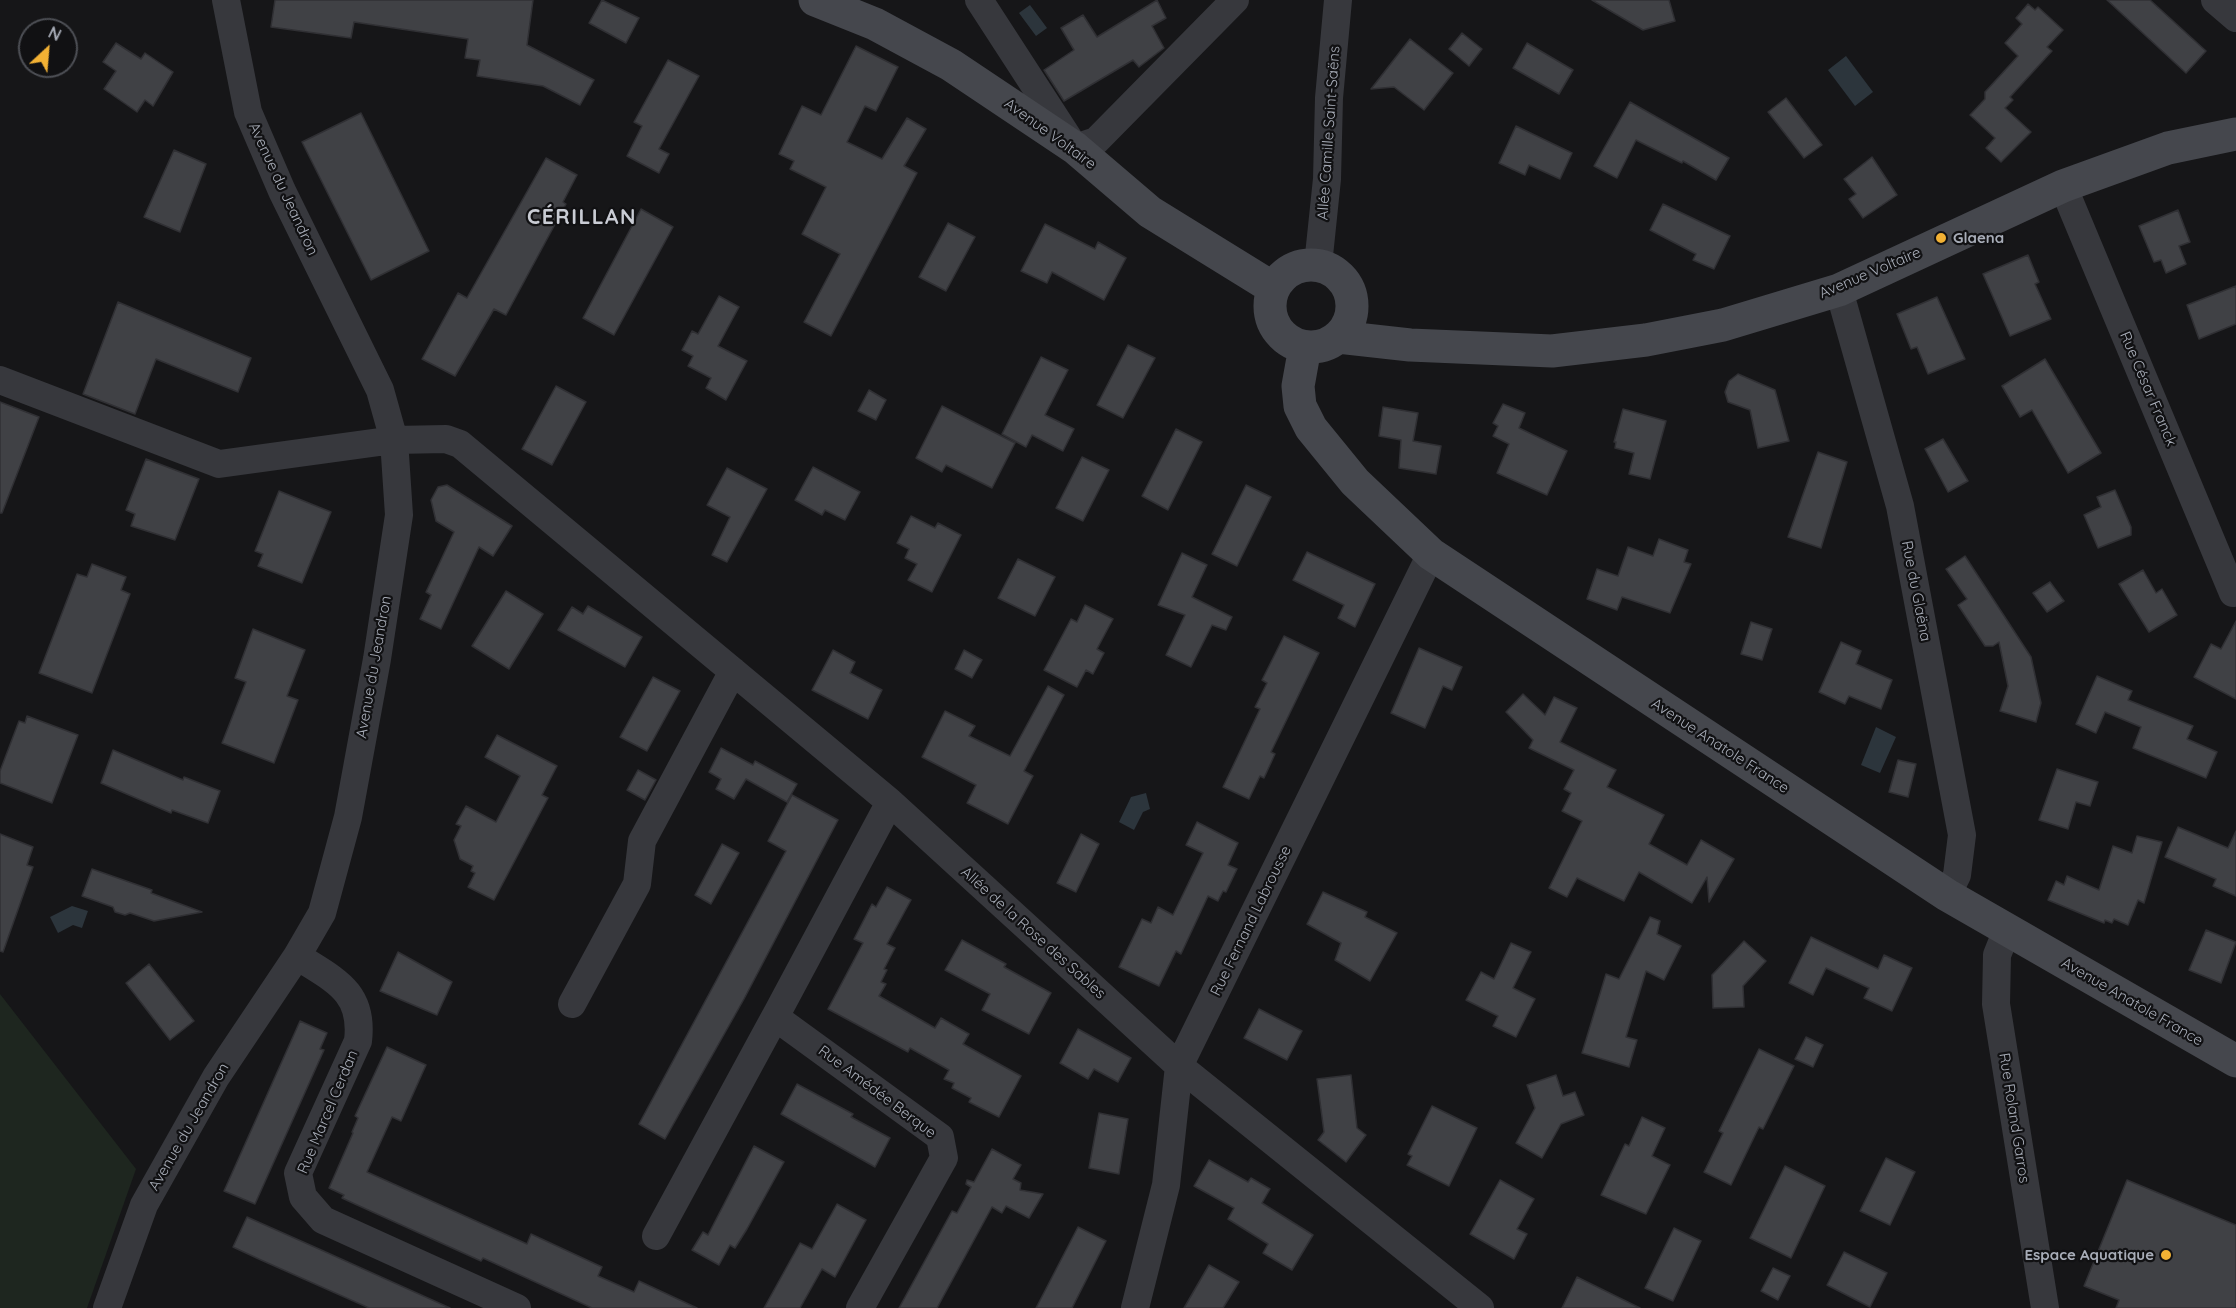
<!DOCTYPE html>
<meta charset="utf-8">
<style>
body{margin:0}
#map{position:relative;width:2236px;height:1308px;overflow:hidden;background:#161618;font-family:Quicksand,sans-serif}
canvas{display:block}
.north{position:absolute;left:18px;top:18px;width:60px;height:60px;box-sizing:border-box;background:#111113;border:2px solid #4d4f55;border-radius:50%;rotate:26deg;font-size:16px;font-weight:700;line-height:24px;text-align:center;color:#a8adb8}
.north::after{content:'';display:block;margin:auto;width:21px;height:27px;background:#f2b134;clip-path:polygon(50% 0,100% 100%,50% 72%,0 100%)}
</style>
<div id="map">
<canvas width="2236" height="1308"></canvas>
<div class="north">N</div>
</div>
<script>
const ctx = document.querySelector('canvas').getContext('2d');
ctx.lineJoin = 'round';
function paint(path, color) { ctx.fillStyle = color; ctx.fill(path, 'evenodd'); }
function stroke(path, color, width, dash) { ctx.strokeStyle = color; ctx.lineWidth = width; ctx.lineCap = dash ? 'butt' : 'round'; ctx.setLineDash(dash || []); ctx.stroke(path); }
function label(font, color, halo, rows, align = 'center') {
  ctx.font = font + ' Quicksand,sans-serif'; ctx.lineWidth = 4.5; ctx.setLineDash([]); ctx.textBaseline = 'middle'; ctx.strokeStyle = halo; ctx.fillStyle = color; for (const [text, x, y, turn = 0] of rows) {
    ctx.save(); ctx.translate(x, y); ctx.rotate((+turn || 0) * Math.PI / 180); ctx.textAlign = isNaN(turn) ? turn : align; if (halo) ctx.strokeText(text, 0, 0); ctx.fillText(text, 0, 0); ctx.restore();
  }
}
paint(new Path2D(`
 M0 994 136 1169 87 1308H0Z`), '#1e261f');
paint(new Path2D(`
 M1030 5 1047 28 1036 36 1019 13Z
 M1846 56 1873 92 1855 106 1828 70Z
 M1876 727 1896 737 1880 773 1861 765Z
 M1146 793 1150 809 1143 812 1134 830 1119 822 1131 797Z
 M72 906 88 911 82 928 73 925 58 933 50 917Z`), '#2c353c');
const building = new Path2D(`
 M275 0H533L527 45 594 80 580 105 543 86 477 76 480 60 465 58 468 39 354 22 351 38 271 27Z
 M602 0 639 18 626 43 589 23Z
 M1157 0 1166 18 1152 26 1164 48 1139 67 1133 60 1064 101 1044 70 1074 50 1061 28 1083 15 1097 37Z
 M1592 0H1669L1675 21 1643 30Z
 M2107 0H2150L2206 51 2186 73Z
 M2028 4 2035 10 2038 7 2063 30 2047 47 2052 51 2010 97 2013 100 2005 108 2031 132 2001 162 1986 148 1995 138 1970 115 1985 99V92L2018 56 2005 43 2022 24 2016 18Z
 M1462 33 1482 49 1469 66 1449 49Z
 M1410 39 1453 73 1424 110 1394 87 1371 89Z
 M116 43 141 59 145 53 173 72 153 106 145 100 137 112 104 89 116 71 103 62Z
 M1527 43 1573 70 1559 94 1513 68Z
 M856 46 898 67 876 111 865 106 847 142 882 159 907 118 926 129 904 166 917 173 831 336 804 322 840 254 802 234 826 187 790 169 794 161 779 154 802 106 821 115Z
 M668 60 699 76 659 149 669 154 659 173 627 156 642 126 634 122Z
 M1786 98 1822 145 1804 158 1768 112Z
 M1630 102 1729 158 1716 180 1683 161 1682 163 1636 140 1617 178 1594 166Z
 M361 113 429 251 371 280 302 142Z
 M1516 126 1572 153 1560 179 1529 165 1525 175 1499 163Z
 M174 150 206 164 180 232 144 217Z
 M1872 157 1897 195 1863 218 1849 199 1856 194 1844 179Z
 M546 158 577 175 563 202 566 204 506 315 494 309 455 376 422 359 458 293 467 298Z
 M1663 204 1730 236 1714 269 1693 260 1696 254 1650 230Z
 M641 209 673 227 614 335 583 318Z
 M2178 210 2190 242 2179 246 2186 264 2166 273 2161 260 2154 262 2139 226Z
 M948 223 975 237 946 291 919 277Z
 M1045 224 1095 249 1098 242 1126 258 1104 300 1052 272 1047 283 1021 271Z
 M2028 255 2039 282 2035 284 2051 319 2010 336 1983 274Z
 M2236 286V324L2199 339 2187 305Z
 M719 296 739 307 718 346 747 361 726 400 706 388 711 378 688 366 693 356 682 350 692 331 698 334Z
 M1937 297 1965 359 1928 374 1917 347 1911 349 1897 314Z
 M118 302 251 358 238 392 156 359 135 414 83 394Z
 M1128 345 1155 358 1123 418 1097 405Z
 M1041 357 1068 370 1045 415 1074 429 1063 451 1032 435 1026 447 1002 434Z
 M2045 359 2101 453 2068 473 2032 410 2020 417 2002 386Z
 M1738 374 1775 390 1789 441 1758 448 1750 410 1728 402 1725 392 1729 381Z
 M556 386 586 402 552 465 522 449Z
 M869 390 886 400 876 420 858 411Z
 M0 402 39 417 2 513H0Z
 M1503 404 1525 413 1519 428 1567 451 1547 495 1497 473 1509 444 1493 436 1498 426 1493 423Z
 M942 406 1015 443 992 488 946 465 942 472 916 458Z
 M1383 407 1418 413 1413 441 1441 446 1436 474 1399 468 1401 440 1379 436Z
 M1623 409 1666 421 1650 479 1629 474 1634 453 1615 448 1616 442H1614Z
 M1176 429 1202 442 1168 510 1142 496Z
 M1943 439 1968 481 1948 492 1925 449Z
 M1818 452 1847 462 1821 548 1788 537Z
 M1082 457 1109 470 1083 521 1056 508Z
 M146 459 199 479 175 540 131 526 135 514 126 510Z
 M813 467 860 492 845 520 825 510 822 515 795 500Z
 M727 468 767 489 727 562 712 555 730 517 707 505Z
 M447 485 512 526 493 556 479 547 441 629 420 619 431 595 426 592 454 532 436 521 431 500 438 487Z
 M1246 485 1271 497 1237 566 1212 554Z
 M2115 490 2131 527V535L2098 548 2084 515 2101 507 2097 497Z
 M279 491 331 512 302 583 258 566 263 554 255 551Z
 M911 516 935 528 938 523 961 535 932 592 908 580 917 564 905 558 909 549 897 543Z
 M1659 539 1688 550 1684 562 1691 564 1670 613 1622 597 1617 610 1587 599 1597 569 1618 576 1628 547 1653 556Z
 M1307 552 1375 584 1355 627 1338 618 1344 605 1293 580Z
 M1182 553 1207 565 1192 597 1232 617 1226 630 1212 625 1191 667 1166 655 1185 615 1158 605Z
 M1965 556 2031 657 2041 703 2036 722 2000 711 2008 686 1999 642 1993 646H1985L1958 605 1967 599 1946 569Z
 M1018 559 1055 577 1035 616 998 598Z
 M92 564 126 577 121 590 130 594 92 693 39 673 77 574 87 577Z
 M2143 570 2156 593 2162 589 2177 615 2149 632 2119 584Z
 M2050 582 2064 601 2047 612 2033 593Z
 M506 591 543 614 509 669 472 646Z
 M1085 605 1113 619 1097 649 1104 653 1093 674 1086 670 1077 687 1044 670 1071 619 1077 622Z
 M588 606 642 637 625 667 558 630 572 607 583 614Z
 M2236 621V699L2194 677 2211 644 2221 649Z
 M1751 622 1772 629 1762 660 1741 654Z
 M253 629 305 650 287 696 298 700 274 763 222 743 246 682 235 678Z
 M1284 636 1319 653 1271 752 1275 754 1264 778 1260 776 1249 799 1223 787 1260 709 1255 707 1267 683 1262 680Z
 M1841 642 1861 651 1856 664 1892 680 1881 709 1849 696 1845 704 1819 692Z
 M1419 648 1462 667 1452 690 1443 686 1425 728 1391 713Z
 M833 650 855 662 850 673 882 690 868 719 812 690Z
 M964 650 982 660 972 678 955 669Z
 M2097 676 2132 691 2128 700 2193 726 2187 739 2217 752 2206 778 2133 748 2141 727 2105 712 2096 733 2076 724Z
 M653 677 680 691 647 751 620 737Z
 M1048 686 1064 695 1024 771 1033 776 1008 824 967 803 976 785 922 757 945 711 975 726 969 736 1010 756Z
 M1523 694 1545 715 1554 697 1577 708 1560 742 1616 770 1607 787 1664 815 1649 844 1687 865 1701 840 1734 859 1709 902 1707 877 1692 903 1639 872 1624 901 1577 878 1567 897 1549 888 1582 821 1562 811 1571 793 1564 789 1574 770 1529 748 1533 740 1506 712Z
 M27 716 78 735 52 803 0 783V771L19 721 25 723Z
 M497 735 557 766 542 795 548 798 494 900 468 887 475 873 471 871 473 866 460 859 454 840 461 826 456 824 466 806 496 822 520 776 485 757Z
 M721 748 753 765 755 761 797 784 787 802 746 779 734 799 716 789 721 779 709 772Z
 M113 750 183 780 184 777 220 791 208 823 172 810 171 813 101 783Z
 M1898 760 1916 764 1908 797 1889 792Z
 M2057 769 2098 782 2090 806 2076 802 2068 829 2039 820Z
 M638 770 656 780 645 800 627 790Z
 M792 795 838 820 744 999 665 1139 639 1124 786 851 768 841Z
 M1197 822 1238 843 1228 865 1237 869 1226 892 1223 891 1218 901 1208 896 1181 954 1176 951 1159 986 1119 967 1142 919 1151 923 1158 907 1173 915 1203 853 1186 845Z
 M2178 827 2228 848 2236 831V896L2213 886 2216 879 2165 857Z
 M0 834 33 847 27 865 33 867 3 952 0 951Z
 M1081 834 1099 844 1076 892 1057 883Z
 M2137 836 2162 842 2144 903 2138 900 2128 925 2114 919 2112 923 2105 920 2104 923 2048 900 2056 881 2064 885 2067 876 2099 890 2113 846 2132 853Z
 M722 844 739 853 711 904 695 895Z
 M92 869 152 890 151 893 202 912 154 921 130 913 125 915 115 912 113 907 82 896Z
 M887 887 911 900 887 944 895 948 884 969 887 970 881 982 886 984 879 996 935 1028 941 1018 969 1034 963 1044 1021 1076 999 1117 969 1102 971 1098 952 1088 954 1083 944 1079 949 1070 910 1048 908 1052 828 1009 863 943 854 939 872 904 876 907Z
 M1323 892 1367 912 1365 917 1397 933 1370 981 1335 960 1341 943 1307 924Z
 M1650 917 1660 921 1657 934 1681 946 1664 980 1646 971 1626 1037 1637 1040 1629 1067 1582 1053 1606 974 1619 979Z
 M2206 930 2236 942 2221 983 2189 970Z
 M1811 937 1878 969 1884 955 1912 968 1892 1011 1864 998 1869 988 1826 968 1813 995 1789 983Z
 M962 940 1006 964 1004 967 1051 993 1029 1034 982 1010 990 994 945 970Z
 M1744 941 1766 961 1743 986 1744 1007 1713 1008 1712 975Z
 M1511 943 1531 952 1513 988 1535 999 1516 1037 1493 1026 1498 1016 1466 1000 1481 972 1494 979Z
 M398 952 452 982 437 1015 380 991Z
 M149 964 194 1021 170 1040 126 983Z
 M1259 1009 1302 1031 1287 1060 1244 1038Z
 M300 1021 327 1033 320 1049 324 1050 255 1204 224 1191Z
 M1078 1029 1131 1058 1118 1082 1094 1069 1088 1079 1060 1063Z
 M1806 1037 1823 1045 1813 1067 1795 1059Z
 M387 1047 426 1065 401 1121 392 1117 367 1172 527 1244 531 1234 602 1267 598 1276 634 1292 639 1281 697 1308H592L483 1258 481 1261 355 1204 342 1198 344 1195 329 1188 353 1133 352 1132 358 1118 355 1116Z
 M1759 1049 1794 1066 1763 1129 1759 1127 1731 1185 1704 1172 1723 1133 1719 1131Z
 M1351 1075 1357 1128 1366 1135 1346 1162 1318 1140 1324 1132 1317 1079Z
 M1556 1075 1563 1096 1575 1092 1584 1115 1561 1124 1542 1158 1516 1143 1535 1108 1527 1085Z
 M797 1084 853 1114 851 1117 890 1138 875 1167 781 1114Z
 M1432 1106 1477 1128 1449 1186 1407 1165 1412 1156 1408 1154Z
 M1099 1113 1128 1119 1119 1174 1089 1168Z
 M1642 1117 1665 1128 1652 1156 1670 1165 1646 1214 1601 1195 1625 1144 1629 1146Z
 M754 1146 784 1162 747 1229 735 1248 730 1245 719 1265 692 1250 703 1232 708 1235Z
 M992 1149 1021 1165 1013 1179 1021 1183 1020 1190 1043 1194 1029 1218 1006 1206 1002 1213 992 1207 937 1308H899L952 1211 957 1213 971 1187 966 1184 967 1180 974 1182Z
 M1886 1158 1915 1172 1890 1225 1860 1211Z
 M1209 1160 1248 1182 1251 1178 1270 1189 1262 1203 1313 1235 1292 1270 1263 1253 1268 1244 1228 1219 1234 1208 1194 1186Z
 M1785 1166 1825 1186 1791 1258 1750 1238Z
 M1500 1180 1534 1199 1517 1229 1527 1234 1514 1259 1470 1234Z
 M2127 1180 2236 1225V1308H2116L2119 1300 2084 1286Z
 M837 1204 866 1220 835 1277 822 1269 800 1308H764L800 1243 812 1249Z
 M247 1217 319 1249 450 1308H369L261 1260 233 1247Z
 M1078 1227 1106 1241 1072 1308H1036Z
 M1674 1228 1701 1241 1673 1301 1645 1288Z
 M1844 1252 1887 1273 1870 1307 1827 1285Z
 M1209 1265 1239 1282 1223 1308H1184Z
 M1773 1268 1790 1276 1778 1300 1761 1291Z
 M1577 1277 1640 1308H1562Z`);
paint(building, '#404145');
stroke(building, '#303034', 1.5);
stroke(new Path2D(`
 M979 0 1075 148 1096 141 1235 0
 M2215 0 2236 18
 M2063 186 2233 593
 M1318 265 1327 179 1329 98 1338 0
 M1839 290 1900 506 1962 835 1957 875 1947 895
 M0 380 219 464 394 440 446 439 460 444 890 802 1179 1066 1480 1308
 M2007 930 1997 955 1996 1004 2045 1308
 M297 956C334 980 364 991 358 1041L298 1173 303 1197 323 1220 517 1308
 M572 1004 637 884 642 841 733 671
 M656 1236 775 1017
 M107 1308 144 1205 216 1077 297 956 322 913 348 817 377 659 399 515 394 440 380 390 282 191 248 112 226 0
 M860 1308 944 1158 940 1137 775 1017 890 802
 M1135 1308 1166 1185 1179 1066 1431 554`), '#37383d', 28);
stroke(new Path2D(`
 M815 0 875 24 951 65 1075 148 1150 212 1273 288
 M1270 306a41 41 0 1 1 82 0a41 41 0 1 1-82 0Z
 M1338 337 1410 345 1552 351 1646 340 1723 325 1839 290 2063 186 2168 148 2236 134
 M1305 347 1298 386 1300 406 1311 428 1355 482 1431 554 1947 895 2236 1061`), '#45474d', 33);
for (const [x, y, r, color] of [
 [1941,238,6,"#f2b134"],
 [2166,1255,6,"#f2b134"]
]) { const dot = new Path2D(); dot.arc(x, y, r, 0, 2 * Math.PI); ctx.fillStyle = color; ctx.fill(dot); stroke(dot, '#111113', 2); }
label('15px', '#a8adb8', '#111113', [
 ["Allée Camille Saint-Saëns",1329,133,-86],
 ["Avenue Voltaire",1050,134,36],
 ["Avenue du Jeandron",283,189,65],
 ["Avenue Voltaire",1870,273,-23],
 ["Rue César Franck",2148,389,67],
 ["Rue du Glaëna",1916,591,79],
 ["Avenue du Jeandron",374,667,-80],
 ["Avenue Anatole France",1720,746,33],
 ["Rue Fernand Labrousse",1251,921,-64],
 ["Allée de la Rose des Sables",1033,933,42],
 ["Avenue Anatole France",2132,1002,30],
 ["Rue Amédée Berque",877,1092,37],
 ["Rue Marcel Cerdan",328,1112,-67],
 ["Rue Roland Garros",2014,1118,81],
 ["Avenue du Jeandron",189,1127,-60]
]);
label('bold 15px', '#a8adb8', '#111113', [
 ["Glaena",1953,238],
 ["Espace Aquatique",2154,1255,"right"]
], 'left');
ctx.letterSpacing = '1.5px';
label('bold 21px', '#c9ccd4', '#111113', [
 ["CÉRILLAN",582,218]
]);
ctx.letterSpacing = '0px';
</script>
